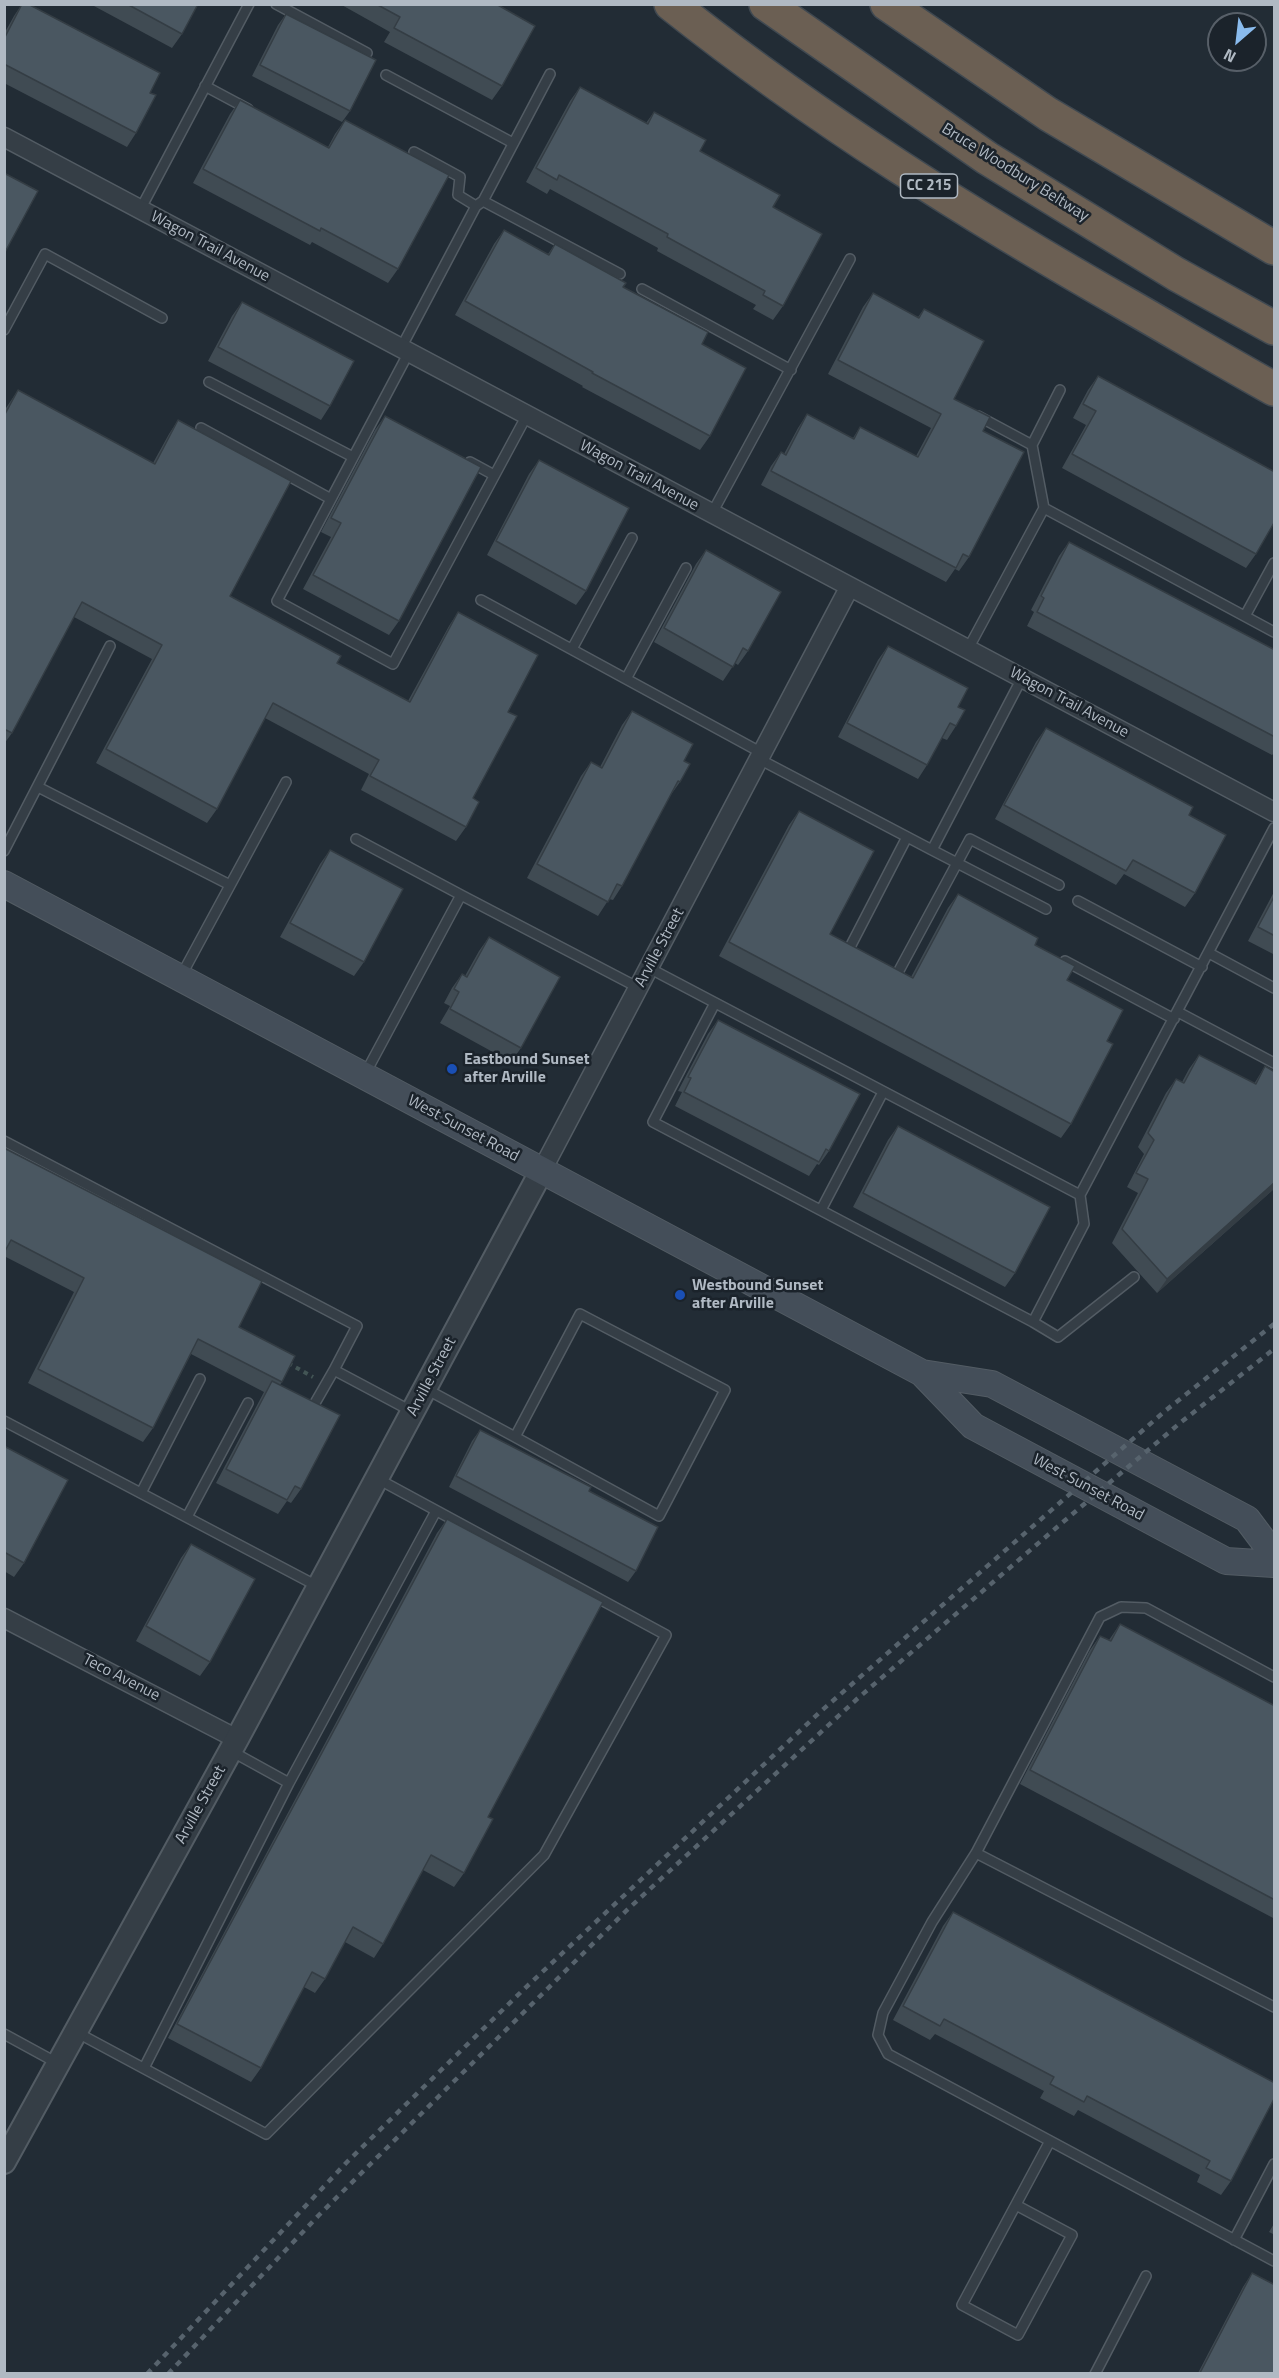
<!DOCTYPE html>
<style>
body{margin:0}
#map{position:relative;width:1279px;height:2378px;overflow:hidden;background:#222c35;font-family:"Titillium Web",sans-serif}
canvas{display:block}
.frame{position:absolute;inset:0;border:6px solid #b0b9c3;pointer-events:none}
.north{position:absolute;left:1207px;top:12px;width:60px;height:60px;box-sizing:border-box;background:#1b232b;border:2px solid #575f68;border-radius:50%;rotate:208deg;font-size:16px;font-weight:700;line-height:24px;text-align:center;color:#b0b9c3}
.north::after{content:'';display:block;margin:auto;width:21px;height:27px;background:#8abbed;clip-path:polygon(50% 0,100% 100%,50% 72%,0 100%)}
</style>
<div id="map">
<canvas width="1279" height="2378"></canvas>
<div class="frame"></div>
<div class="north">N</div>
</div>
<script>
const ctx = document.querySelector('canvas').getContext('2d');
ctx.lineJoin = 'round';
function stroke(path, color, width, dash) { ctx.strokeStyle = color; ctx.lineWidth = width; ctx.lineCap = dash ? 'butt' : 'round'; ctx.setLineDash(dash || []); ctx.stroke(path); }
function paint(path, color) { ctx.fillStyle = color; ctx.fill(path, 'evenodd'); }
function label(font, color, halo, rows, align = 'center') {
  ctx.font = font + ' "Titillium Web",sans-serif'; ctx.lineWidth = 5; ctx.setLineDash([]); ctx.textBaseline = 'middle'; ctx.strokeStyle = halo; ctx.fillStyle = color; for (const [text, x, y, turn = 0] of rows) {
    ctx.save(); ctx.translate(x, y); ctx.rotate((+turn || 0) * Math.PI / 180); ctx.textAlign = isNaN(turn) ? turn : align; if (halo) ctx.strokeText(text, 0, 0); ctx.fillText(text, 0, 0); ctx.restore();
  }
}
const service = new Path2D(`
 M276 4 367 53
 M386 75 513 143
 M205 86 248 109
 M414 152 460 177 458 195 476 206
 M483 201 620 274
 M140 210 249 4
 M642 289 791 370
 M4 330 45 254 162 318
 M401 348 476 206 483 201 550 74
 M409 352 277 601 393 664 527 415
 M209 382 353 457
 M978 416 1032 445
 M201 428 331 499
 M470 462 494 475
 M1044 508 1032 445 1060 390
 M711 515 850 259
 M481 600 762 753
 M1245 616 1274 563
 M572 649 632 538
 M968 649 1044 508 1274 632
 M626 679 686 568
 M759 759 932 850 1022 678
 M38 787 230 885
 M356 839 461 895 365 1074
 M932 850 1046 909
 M4 851 110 646
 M461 895 639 988
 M1078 901 1202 967
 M848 951 907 837
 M1209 953 1274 988
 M1065 961 1174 1019
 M649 968 1080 1195 1084 1224 1033 1322 653 1122 715 1003
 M181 976 286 782
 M895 978 970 839 1059 885
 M1178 1012 1274 1063
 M4 1141 357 1326 334 1370
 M1080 1195 1274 828
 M821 1210 883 1092
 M1033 1322 1058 1337 1134 1277
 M426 1389 515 1437 580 1314 725 1390 659 1516 515 1437
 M311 1410 334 1370 411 1411
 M4 1421 319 1587
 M141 1493 200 1379
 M187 1517 248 1403
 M1274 1677 1146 1608 1121 1607 1100 1617 976 1853 932 1922 883 2013 878 2035 888 2054 1274 2261
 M231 1751 289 1783
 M976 1853 1274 2007
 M76 2032 266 2134 544 1855 666 1635 378 1479
 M4 2034 59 2064
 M144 2068 289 1783 436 1511
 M1016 2205 1072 2235 1018 2335 962 2305 1050 2141
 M1234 2240 1274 2164
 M1095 2374 1146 2276`);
const minor = new Path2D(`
 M4 137 1274 812
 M541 1172 849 588
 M4 1618 237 1739`);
const tertiary = new Path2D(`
 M4 2162 237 1739 541 1172`);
const secondary = new Path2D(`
 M4 884 922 1373 973 1426 1226 1561 1274 1564
 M922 1373 992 1384 1247 1519 1274 1555`);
const motorway = new Path2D(`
 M671 4C816 119 973 217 1133 308 1180 335 1227 363 1274 389
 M766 4 987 158 1176 274 1274 328
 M887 4 1048 114 1274 248`);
stroke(service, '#535c64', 12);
stroke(minor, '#535c64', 21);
stroke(tertiary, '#535c64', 26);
stroke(secondary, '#535c64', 28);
stroke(motorway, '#404951', 36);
stroke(new Path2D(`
 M288 1363 313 1377`), '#435555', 4, [4.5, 4.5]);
stroke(service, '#353e46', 9);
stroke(minor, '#353e46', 18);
stroke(tertiary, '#353e46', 22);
stroke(secondary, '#444e59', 26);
stroke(motorway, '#6b5f53', 33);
stroke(new Path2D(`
 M147 2374 347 2162 522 1991 820 1712 1165 1411 1274 1324
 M168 2374 319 2215 627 1910 857 1699 1056 1528 1180 1423 1274 1349`), '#57636d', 4.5, [6, 6]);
paint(new Path2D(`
 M22 4 150 93 136 133 127 147 4 83V34L14 16Z
 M94 4H198L182 34 172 48 94 6Z
 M340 4H496L502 86 492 100 384 42 390 32Z
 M286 14 350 111 342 122 252 76 278 25Z
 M580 87 646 123 654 112 700 151 773 207 783 306 773 320 753 309 756 305 657 251 658 248 550 189 547 194 526 182 570 101Z
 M240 100 328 147 335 134 345 120 398 269 388 283 312 242 310 245 193 183 230 114Z
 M504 230 548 254 555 244 623 287 702 344 710 436 700 450 582 387 583 386 455 315 494 244Z
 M873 293 918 317 924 309 954 399 983 431 969 557 959 571 955 569 946 582 761 485 771 466 781 452 784 454 798 428 807 414 853 438 860 427 916 456 931 428 828 374 863 307Z
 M242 302 330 406 321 420 208 361 232 316Z
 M1098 376 1256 554 1246 568 1062 468 1086 425 1073 418 1088 390Z
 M18 390 153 463 169 434 178 420 230 596 337 663 408 701 449 626 458 612 508 712 473 798 466 827 456 841 361 790 369 774 265 718 217 809 207 823 96 763 152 659 74 617 12 733 4 744V411Z
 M385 416 399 621 389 635 303 589 331 537 321 532 375 430Z
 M539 460 586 591 576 605 487 555 529 474Z
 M1069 542 1275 650V752L1272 755 1027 626 1034 612 1031 610 1059 556Z
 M706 550 748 651 738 665 735 663 723 681 654 642 696 564Z
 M888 646 958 707 956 726 947 740 942 738 927 765 918 779 838 737 878 660Z
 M632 711 684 761 680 782 670 796 622 886 613 900 609 899 598 916 527 878 581 776 591 762 600 767 622 725Z
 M1046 728 1189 815 1195 893 1185 907 1124 874 1116 885 995 819 1036 742Z
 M799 811 830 934 911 977 948 908 958 894 1035 945 1067 980 1107 1041 1071 1124 1061 1138 719 956 789 825Z
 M330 850 364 962 354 976 280 937 320 864Z
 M1275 890V955L1248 941Z
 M489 937 521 1048 511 1062 440 1023 450 1006 444 1003 452 988 462 974 465 976 479 951Z
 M718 1020 829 1151 819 1165 817 1164 809 1176 675 1106 682 1092 678 1091 708 1034Z
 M1199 1055 1254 1084 1265 1066 1275 1072V1188L1157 1293 1112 1243 1138 1193 1127 1187 1144 1154 1138 1147 1166 1093 1176 1079 1182 1082 1189 1069Z
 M898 1126 1015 1273 1005 1287 853 1207 888 1140Z
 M4 1148 239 1327 282 1382 280 1385 301 1489 291 1503 287 1501 278 1514 216 1483 264 1392 191 1354 153 1428 143 1442 28 1383 74 1292 4 1256Z
 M480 1430 589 1491 636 1571 628 1582 449 1487 472 1441Z
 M4 1446 24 1563 14 1577 4 1571Z
 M447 1519 488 1817 464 1873 454 1887 423 1870 383 1944 374 1958 345 1942 325 1979 315 1993 304 1987 261 2068 251 2082 168 2038 437 1533Z
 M191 1544 210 1662 200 1676 136 1641 181 1558Z
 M1120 1624 1275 1706V1919L1020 1784 1090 1650 1100 1636 1109 1640Z
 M953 1912 1231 2181 1221 2195 1197 2182 1200 2175 1078 2110 1074 2116 1040 2098 1044 2091 935 2034 930 2040 893 2020 943 1926Z
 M1275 2222V2235L1269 2232Z
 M1252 2273 1275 2373H1198L1243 2287Z`), '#404b53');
paint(new Path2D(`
 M1275 1182V1188L1157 1293 1167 1279Z`), '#343d44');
const building = new Path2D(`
 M22 4H28L160 73 150 93 156 95 136 133 4 64V39Z
 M127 4H198L182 34Z
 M376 4H496L535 26 502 86 394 28 400 17Z
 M286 14 376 60 350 111 260 65Z
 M580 87 648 124 654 112 706 140 700 151 780 195 773 207 822 234 783 306 763 295 765 291 667 237 668 234 559 175 557 180 536 168Z
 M240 100 329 148 345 120 449 175 398 269 321 228 320 231 203 169Z
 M4 173 38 191 4 254Z
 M504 230 549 255 555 244 626 283 623 287 708 332 702 344 746 368 710 436 592 373 593 372 465 301Z
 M873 293 919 318 924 309 984 341 954 399 990 417 983 431 1024 452 969 557 963 554 956 568 771 471 781 452 786 455 807 414 854 439 860 427 918 457 941 414 838 360Z
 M242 302 354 361 330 406 218 347Z
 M1098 376 1275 472V521L1256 554 1072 454 1096 411 1083 404Z
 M18 390 155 464 178 420 291 481 230 596 341 656 337 663 410 702 458 612 538 655 508 712 517 716 473 798 479 802 466 827 370 776 379 760 273 703 217 809 106 749 162 645 82 602 12 733 4 729V416Z
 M385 416 481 467 399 621 313 575 341 523 331 518Z
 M539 460 629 508 586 591 496 541Z
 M1069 542 1275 650V737L1037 612 1044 598 1041 596Z
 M706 550 781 592 748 651 743 648 733 667 664 628Z
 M888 646 968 688 958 707 965 710 956 726 950 723 927 765 847 723Z
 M632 711 693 744 684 761 690 764 680 782 678 781 622 886 617 884 608 902 537 864 591 762 602 768Z
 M1046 728 1193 807 1189 815 1226 835 1195 893 1133 860 1126 871 1004 805Z
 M799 811 874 851 830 934 913 978 958 894 1038 938 1035 945 1075 966 1067 980 1123 1010 1107 1041 1113 1044 1071 1124 729 942Z
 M330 850 403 889 364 962 290 923Z
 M1275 895V936L1258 927Z
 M489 937 560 977 521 1048 450 1009 459 992 454 989 462 974 467 977Z
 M718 1020 860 1094 829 1151 826 1149 819 1162 684 1092 691 1078 688 1077Z
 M1199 1055 1256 1084 1265 1066 1275 1072V1182L1167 1279 1122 1229 1148 1179 1136 1173 1154 1140 1148 1133 1176 1079 1184 1083Z
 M898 1126 1050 1207 1015 1273 863 1193Z
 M4 1148 262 1281 239 1327 295 1356 282 1382 198 1339 153 1428 38 1369 84 1278 11 1240 4 1253Z
 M272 1381 340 1415 301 1489 295 1486 287 1500 226 1469Z
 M480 1430 591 1487 589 1491 658 1527 636 1571 456 1476Z
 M4 1446 68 1480 24 1563 4 1552Z
 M447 1519 603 1602 488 1817 493 1819 464 1873 431 1855 383 1944 353 1927 325 1979 312 1972 261 2068 177 2024Z
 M191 1544 255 1579 210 1662 146 1626Z
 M1120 1624 1275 1706V1900L1030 1770 1100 1636 1111 1641Z
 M953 1912 1275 2083V2097L1231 2181 1206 2168 1210 2161 1087 2096 1084 2102 1050 2084 1054 2077 944 2019 940 2026 903 2006Z
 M1252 2273 1275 2285V2373H1200Z`);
paint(building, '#4a5761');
stroke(building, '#343d44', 1.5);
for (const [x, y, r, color] of [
 [452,1069,6,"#1a4fb4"],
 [680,1295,6,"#1a4fb4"]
]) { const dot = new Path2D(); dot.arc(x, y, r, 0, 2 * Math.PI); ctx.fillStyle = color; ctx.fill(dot); stroke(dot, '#1b232b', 2); }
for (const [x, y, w] of [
 [929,186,57]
]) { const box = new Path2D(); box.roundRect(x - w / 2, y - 12, w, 24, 4.5); ctx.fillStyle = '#1b232b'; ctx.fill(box); stroke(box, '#b0b9c3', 1.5); }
label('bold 15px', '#b0b9c3', null, [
 ["CC 215",929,186]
]);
label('16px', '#b0b9c3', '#1b232b', [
 ["Bruce Woodbury Beltway",1015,173,32],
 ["Wagon Trail Avenue",210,247,28],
 ["Wagon Trail Avenue",639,476,28],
 ["Wagon Trail Avenue",1069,703,28],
 ["Arville Street",660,948,-62],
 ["West Sunset Road",463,1129,28],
 ["Arville Street",432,1377,-62],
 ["West Sunset Road",1088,1488,28],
 ["Teco Avenue",121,1678,27],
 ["Arville Street",201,1805,-61]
]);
label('bold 16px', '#b0b9c3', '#1b232b', [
 ["Eastbound Sunset",464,1060],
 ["after Arville",464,1078],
 ["Westbound Sunset",692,1286],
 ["after Arville",692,1304]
], 'left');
</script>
